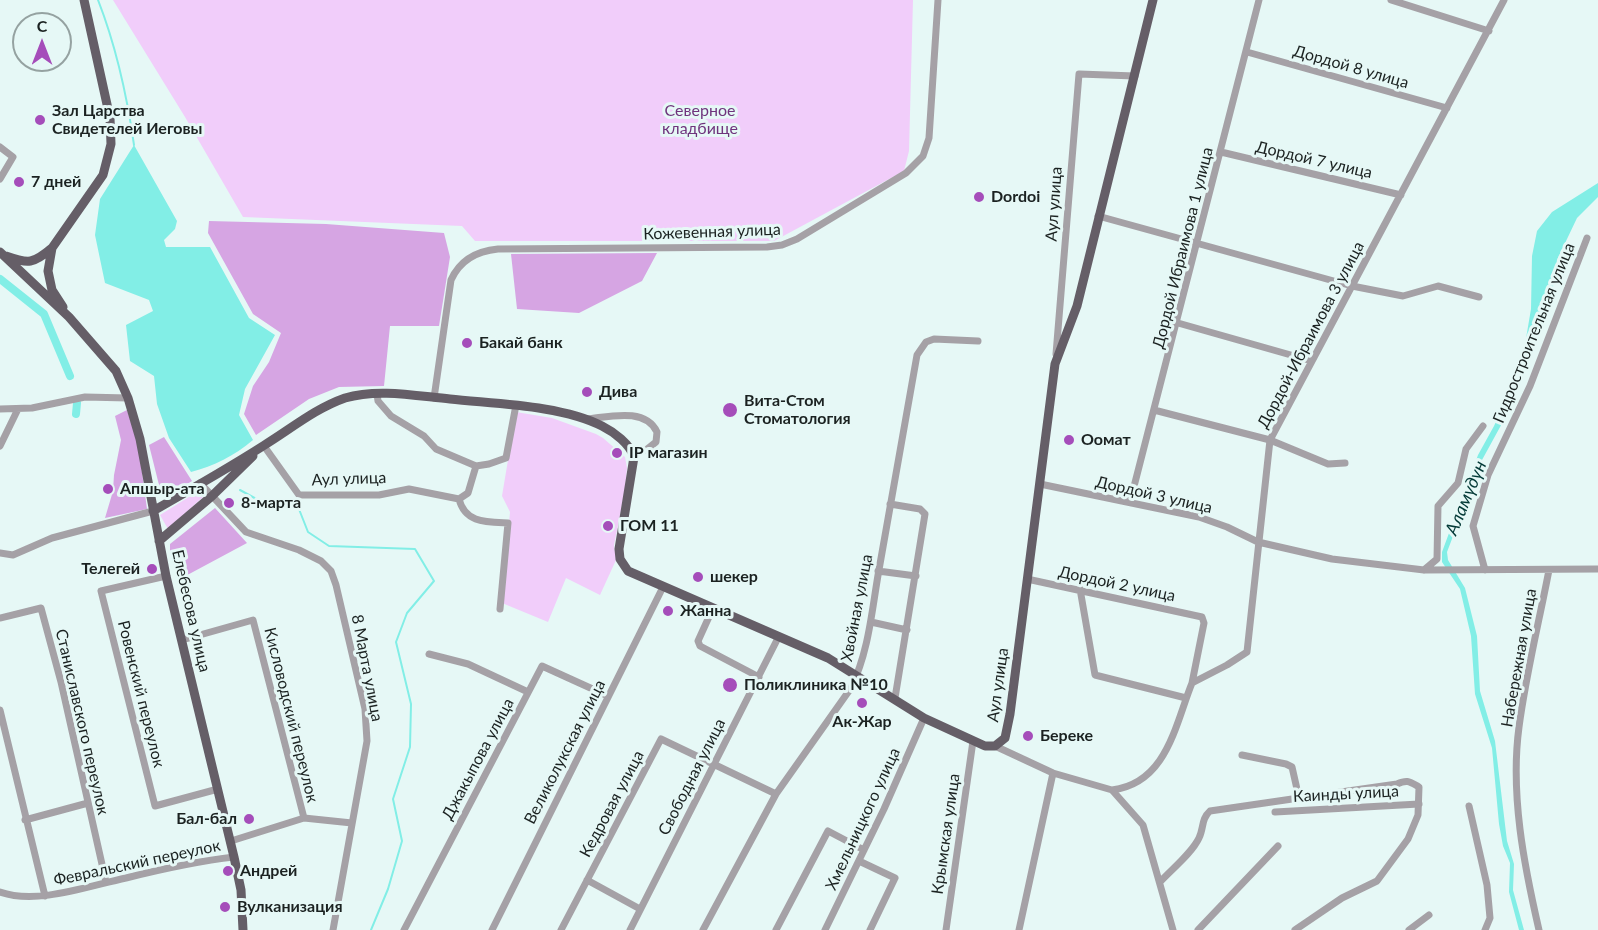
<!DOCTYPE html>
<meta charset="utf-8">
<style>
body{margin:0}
#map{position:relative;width:1598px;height:930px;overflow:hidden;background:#e6f8f6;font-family:Lato,sans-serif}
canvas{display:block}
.north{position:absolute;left:12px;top:12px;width:60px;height:60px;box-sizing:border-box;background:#e6f8f6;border:2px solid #95a2a1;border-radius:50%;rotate:0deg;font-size:16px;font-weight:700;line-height:24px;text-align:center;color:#1b2221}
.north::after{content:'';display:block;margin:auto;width:21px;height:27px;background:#a54dba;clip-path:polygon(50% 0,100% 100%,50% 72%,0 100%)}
</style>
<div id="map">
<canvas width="1598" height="930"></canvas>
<div class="north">С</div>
</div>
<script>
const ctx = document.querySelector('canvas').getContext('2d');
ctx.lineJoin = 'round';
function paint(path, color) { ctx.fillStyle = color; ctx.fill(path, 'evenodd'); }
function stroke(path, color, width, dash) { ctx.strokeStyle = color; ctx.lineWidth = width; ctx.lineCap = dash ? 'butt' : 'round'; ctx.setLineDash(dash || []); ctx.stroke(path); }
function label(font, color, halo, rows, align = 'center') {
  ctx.font = font + ' Lato,sans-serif'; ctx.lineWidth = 6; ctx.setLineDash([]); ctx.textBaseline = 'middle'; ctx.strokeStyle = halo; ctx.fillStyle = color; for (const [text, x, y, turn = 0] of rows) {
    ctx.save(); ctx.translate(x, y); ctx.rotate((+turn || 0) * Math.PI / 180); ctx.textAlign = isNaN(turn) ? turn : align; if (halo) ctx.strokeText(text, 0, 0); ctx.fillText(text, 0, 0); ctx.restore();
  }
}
paint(new Path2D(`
 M113 0H913L909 151 904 171 774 241H475L462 226 243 217 185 117Z
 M516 412 552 418 596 434 603 438 625 457 627 468 625 490 614 545 616 560 600 595 566 578 548 622 502 603 510 512 502 496Z
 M200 490 204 493V496L168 529 160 515Z`), '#f1cdfa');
paint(new Path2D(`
 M209 221 326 224 444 233 450 257 439 326H390L384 386 339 387 309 399 256 435 244 414 253 386 269 362 281 333 253 314 208 233Z
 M657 253 642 281 579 313 517 309 511 254Z
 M127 410 138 443 147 509 105 518 113 491 114 475 121 440 115 416Z
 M164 437 192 481 173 493 164 490 159 485 149 445Z
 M215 508 247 543 178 580 170 552V544Z`), '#d6a5e3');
paint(new Path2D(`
 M134 145 177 221 175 229 164 240 166 247H210L249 318 275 335 245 389 239 415 253 440C234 456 214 466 191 472L169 438 157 404 154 376 130 361 126 325 153 311 149 300 105 283 95 235 100 199Z
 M1598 183V197L1577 218 1557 260 1552 294 1523 376 1511 407 1482 460 1447 552 1448 560 1465 588 1477 636 1480 691 1495 741 1507 841 1514 864 1513 890 1524 930H1519L1509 892 1510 863 1503 846 1499 824 1492 748 1475 694 1471 636 1460 589 1442 562V552L1478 455 1494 426 1517 376 1523 356 1531 309 1532 256 1537 231 1552 212Z`), '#82eee6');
stroke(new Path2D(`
 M98 0C116 46 127 96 134 145
 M240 490 260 501 295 499 308 532 329 546 415 549 434 581 407 613 396 642 411 704 410 747 393 799 402 841 388 889 371 930`), '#82eee6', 2);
stroke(new Path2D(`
 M0 279 44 314 70 376
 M76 414 77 403`), '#82eee6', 8);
stroke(new Path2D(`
 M1391 0 1489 31
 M1247 52 1447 108
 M0 147 13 157 0 179
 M1221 152 1401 195
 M1098 216 1352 286 1403 296 1438 286 1479 297
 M1178 323 1312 361
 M1056 354 1079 74 1135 76
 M377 394 378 401 391 416 424 436 436 449 476 466
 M434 398 451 280C460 260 477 251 498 249L767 247 782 245 797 239 906 173 923 156 929 138 938 0
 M0 409 32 408 85 397 128 398
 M1154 410 1270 440 1328 464 1345 463
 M587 419C609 417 645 407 657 432L656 442 646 450 632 452
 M0 446 18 409
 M264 446 299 495H379L409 489 459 499 468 493 476 466 489 464 506 458 516 405
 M200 483 246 532 299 550 321 561 331 571 336 585 365 709 367 741 333 930
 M1040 484 1199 517 1227 527 1258 542 1332 559 1424 570 1598 569
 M459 499C465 523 486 522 508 523L500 609
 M1130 502 1259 0
 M890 504 920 509 925 514 895 698
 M0 553 13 555 52 538 153 511
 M1424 570 1437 559 1438 506 1458 483 1466 449 1483 426
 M1485 570 1473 526 1488 475 1530 386 1587 238
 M878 571 916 576
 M166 576 101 591 155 806 218 789
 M1027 579 1202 617 1204 623 1192 683
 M1080 589 1095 675 1186 698
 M713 608 698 641 700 646 759 677
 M0 618 41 608 61 682 106 882
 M871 622 907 630
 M182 640 253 620 304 818
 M429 654 468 664 528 692
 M0 710 45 896
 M995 746 1053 773 1112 790 1143 825 1173 930
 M1242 755 1286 764 1292 767 1299 798 1397 784C1408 779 1410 782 1419 787L1418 815 1408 839 1377 881 1342 898 1295 930
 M1112 790C1167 783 1175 725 1192 683L1227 665 1247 652 1270 440 1504 0
 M1469 806 1487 885 1490 918 1485 930
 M1275 812 1419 804
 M25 820 88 803
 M231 841 304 818 352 823
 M859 861 895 878 870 930
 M587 880 640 909
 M1160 882C1172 869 1192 853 1199 838 1204 828 1201 819 1210 811L1299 798
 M0 892C37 905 88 886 126 878 162 869 198 861 234 857
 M404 930 542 666 608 696
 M492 930 663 587
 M561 930 661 739 776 794
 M630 930 779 636
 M703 930 776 794 851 688C870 649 872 606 880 564 892 494 905 425 917 355L926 342 934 339 978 341
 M776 930 828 831 864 850
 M825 930 884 809 924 718
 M946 930 973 741
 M1019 930 1053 773
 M1198 930 1278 846
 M1409 930 1429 915
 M1539 930C1524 865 1510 794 1519 727 1526 674 1539 622 1549 570`), '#a5a1a6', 7);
stroke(new Path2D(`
 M0 252 69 317 116 371 128 398 140 439 166 576 234 857 241 890 243 930
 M6 256C29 264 33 264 52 248
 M63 307 52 290 48 271 52 248 103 175 111 144 110 118 84 0
 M153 511C190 490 227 469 263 446 291 429 314 409 345 398 378 388 417 396 450 399 495 404 561 405 602 426 614 432 630 444 634 457L619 549 620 559 628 571 828 658 924 718 985 746H995L1005 738 1010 714 1055 364 1077 306 1153 0
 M159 541 212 496 253 456`), '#655e67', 9);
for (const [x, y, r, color] of [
 [40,120,6,"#a54dba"],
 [19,182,6,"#a54dba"],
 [979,197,6,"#a54dba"],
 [467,343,6,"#a54dba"],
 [587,392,6,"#a54dba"],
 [730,410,8,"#a54dba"],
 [1069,440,6,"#a54dba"],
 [617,453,6,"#a54dba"],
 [108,489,6,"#a54dba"],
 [229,503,6,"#a54dba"],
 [608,526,6,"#a54dba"],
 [152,569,6,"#a54dba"],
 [698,577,6,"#a54dba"],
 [668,611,6,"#a54dba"],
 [730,685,8,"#a54dba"],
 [862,703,6,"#a54dba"],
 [1028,736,6,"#a54dba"],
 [249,819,6,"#a54dba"],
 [228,871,6,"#a54dba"],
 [225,907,6,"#a54dba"]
]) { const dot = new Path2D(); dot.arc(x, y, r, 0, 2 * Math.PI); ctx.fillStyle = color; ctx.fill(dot); stroke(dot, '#e6f8f6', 2); }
label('16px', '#1b2221', '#e6f8f6', [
 ["Дордой 8 улица",1351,67,16],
 ["Дордой 7 улица",1314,160,13],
 ["Аул улица",1054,204,-86],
 ["Кожевенная улица",712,232,-2],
 ["Дордой Ибраимова 1 улица",1183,248,-76],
 ["Гидростроительная улица",1534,333,-68],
 ["Дордой-Ибраимова 3 улица",1311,335,-62],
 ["Аул улица",349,479,-2],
 ["Дордой 3 улица",1154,495,13],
 ["Дордой 2 улица",1117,584,12],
 ["Хвойная улица",857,608,-79],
 ["Елебесова улица",191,611,77],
 ["Набережная улица",1519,658,-80],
 ["8 Марта улица",367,668,79],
 ["Аул улица",998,685,-82],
 ["Ровенский переулок",141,694,76],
 ["Кисловодский переулок",291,715,76],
 ["Станиславского переулок",82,722,77],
 ["Великолукская улица",565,752,-63],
 ["Джакыпова улица",478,759,-62],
 ["Свободная улица",692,777,-63],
 ["Каинды улица",1346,794,-3],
 ["Кедровая улица",612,804,-62],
 ["Хмельницкого улица",863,819,-65],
 ["Крымская улица",946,834,-82],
 ["Февральский переулок",137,863,-12]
]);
label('bold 16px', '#1b2221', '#e6f8f6', [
 ["Зал Царства",52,111],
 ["Свидетелей Иеговы",52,129],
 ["7 дней",31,182],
 ["Dordoi",991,197],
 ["Бакай банк",479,343],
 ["Дива",599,392],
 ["Вита-Стом",744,401],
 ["Стоматология",744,419],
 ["Оомат",1081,440],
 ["IP магазин",629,453],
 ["Апшыр-ата",120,489],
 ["8-марта",241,503],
 ["ГОМ 11",620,526],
 ["Телегей",140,569,"right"],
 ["шекер",710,577],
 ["Жанна",680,611],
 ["Поликлиника №10",744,685],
 ["Ак-Жар",862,722,"center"],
 ["Береке",1040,736],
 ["Бал-бал",237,819,"right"],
 ["Андрей",240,871],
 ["Вулканизация",237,907]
], 'left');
label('16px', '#6f347d', '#e6f8f6', [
 ["Северное",700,111],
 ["кладбище",700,129]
]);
label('italic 18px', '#023936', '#e6f8f6', [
 ["Аламүдүн",1466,498,-67]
]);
</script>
